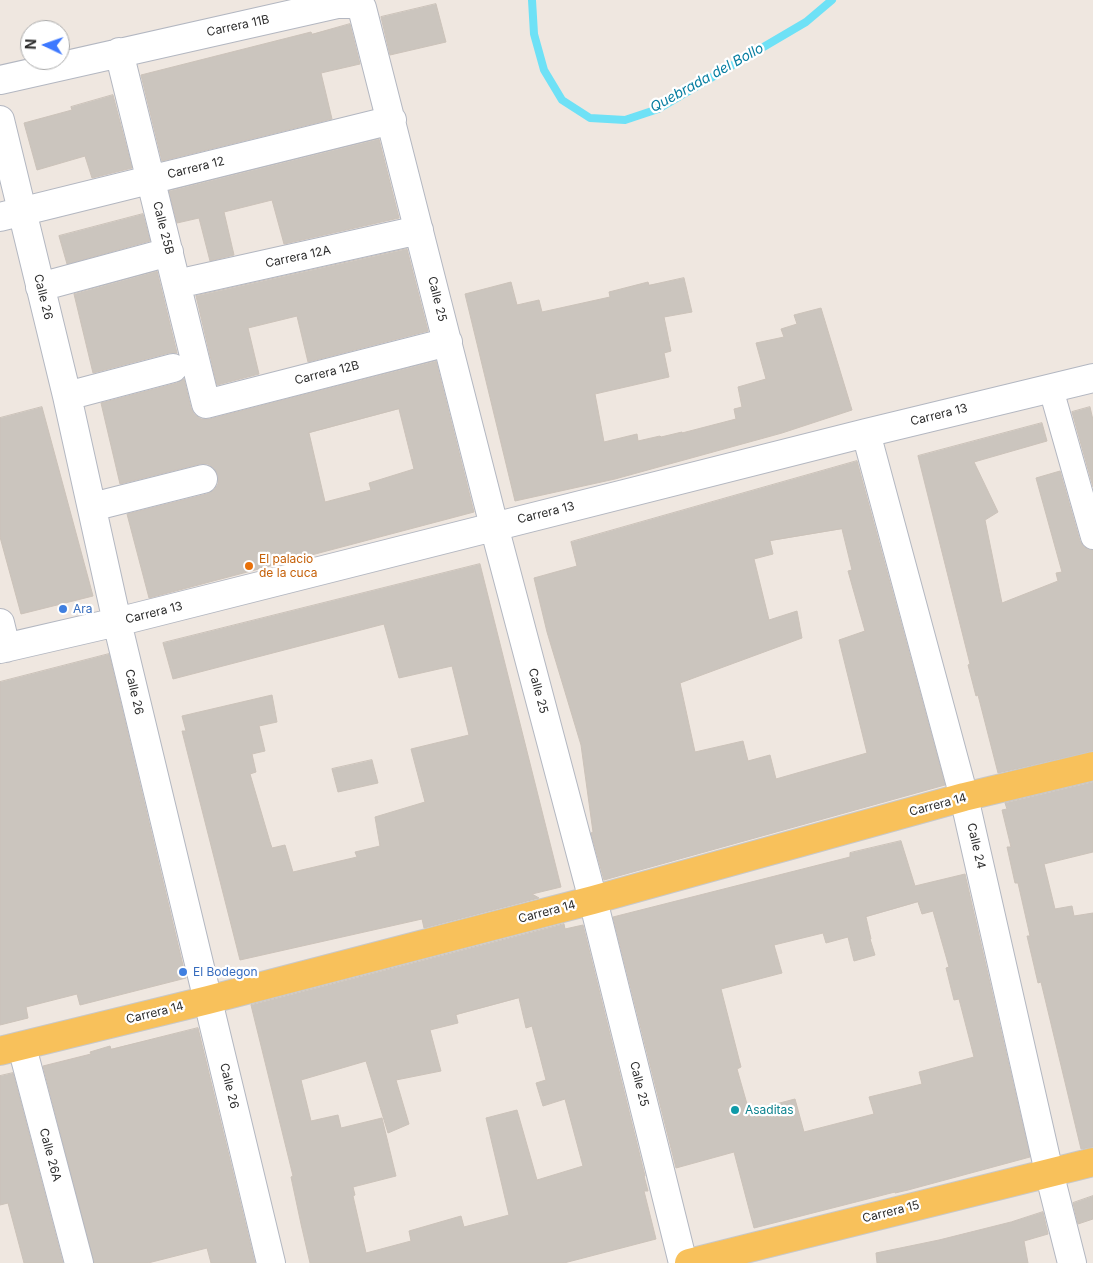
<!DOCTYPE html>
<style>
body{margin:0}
#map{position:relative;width:1093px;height:1263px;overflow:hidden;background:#efe7e0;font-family:Inter,sans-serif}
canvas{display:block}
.north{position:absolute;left:20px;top:20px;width:50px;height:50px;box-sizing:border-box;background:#fff;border:1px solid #ababab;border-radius:50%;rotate:273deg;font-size:14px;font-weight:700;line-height:20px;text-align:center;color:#2d2d2d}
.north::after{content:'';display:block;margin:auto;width:18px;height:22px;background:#3d78ff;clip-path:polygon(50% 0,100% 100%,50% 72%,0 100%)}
</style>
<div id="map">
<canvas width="1093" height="1263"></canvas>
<div class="north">N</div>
</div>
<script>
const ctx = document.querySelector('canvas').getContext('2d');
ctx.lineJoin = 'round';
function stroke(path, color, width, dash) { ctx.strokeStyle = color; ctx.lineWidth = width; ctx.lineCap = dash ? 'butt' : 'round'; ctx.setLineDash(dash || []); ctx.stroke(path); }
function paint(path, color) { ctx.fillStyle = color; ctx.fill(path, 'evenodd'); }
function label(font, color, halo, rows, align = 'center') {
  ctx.font = font + ' Inter,sans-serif'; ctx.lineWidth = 4.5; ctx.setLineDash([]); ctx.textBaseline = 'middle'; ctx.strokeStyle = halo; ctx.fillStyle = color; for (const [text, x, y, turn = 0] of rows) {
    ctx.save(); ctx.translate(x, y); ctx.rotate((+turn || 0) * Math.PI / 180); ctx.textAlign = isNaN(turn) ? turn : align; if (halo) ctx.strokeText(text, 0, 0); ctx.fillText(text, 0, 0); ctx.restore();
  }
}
stroke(new Path2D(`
 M532 0 534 34 544 70 562 100 590 118 625 120 658 109 806 22 832 0`), '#6ee1f6', 8);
const building = new Path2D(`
 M436 4 446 42 390 55 381 17Z
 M350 24 360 64 321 73 332 119 162 161 141 75 311 32 312 34Z
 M113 95 132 168 92 178 85 156 37 170 24 123 72 110 71 107Z
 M379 139 399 218 284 244 272 200 224 212 234 255 210 261 199 218 177 223 169 191Z
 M143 214 150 241 67 264 59 236Z
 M407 249 428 331 308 362 297 316 248 328 259 374 217 385 196 296Z
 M157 271 177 353H169L93 373 74 294Z
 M684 278 692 312 664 317 671 351 664 353 669 377 595 394 604 442 637 434 638 441 660 436 661 437 682 432V433L736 419 734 409 742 407 738 387 766 379 756 343 784 337 781 329 797 324 794 315 821 308 852 410 782 433 615 479 515 501 465 294 511 282 517 305 539 300 542 312 610 297 609 292 648 282 649 285Z
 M436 361 474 512 149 598 127 514 207 494 214 490 218 484V476L214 468 208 464H200L120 484 101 403 177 383 184 379 191 408 194 414 201 419H209ZM399 409 414 469 369 483 371 490 325 502 309 433Z
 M42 407 93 596 21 614 0 537V418Z
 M1090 407 1093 420V487L1072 412Z
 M1042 423 1047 441 974 462 998 512 985 520 1002 603 1058 581 1056 573 1062 572 1036 478 1060 471 1080 541 1084 547 1093 550V751L998 773 978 695 976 696 968 665 970 664 918 456Z
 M857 461 945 785 604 880 591 833 593 832 581 745 547 632 534 578 577 566 571 542ZM842 529 852 570 848 571 865 631 839 640 867 753 776 779 770 755 748 761 743 741 695 752 680 683 802 638 797 611 769 620 754 559 773 554 770 541Z
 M480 564 561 887 532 894 539 898 424 928 422 919 240 960 182 731H186L182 716 272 695 277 722 259 726 265 751 252 754 256 772 250 774 270 842 272 848 285 845 293 872 357 857 355 852 380 846 375 817 425 802 411 749 469 735 452 666 399 678 384 624 173 679 163 643Z
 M109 654 186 978 80 1005 77 994 26 1007 28 1018 0 1025V682Z
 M372 760 378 783 338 792 332 769Z
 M1093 782V852L1044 864 1055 909 1072 906 1074 916 1093 913V1147L1081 1149 1041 982 1038 983 1032 957 1027 936H1030L1018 883H1015L1007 847H1011L1002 810 1007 809 1005 803Z
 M901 841 915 886 965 874 1030 1157 908 1190 895 1193V1192L754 1228 734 1152 676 1168 613 917 850 857V853ZM918 902 922 914 933 911 949 967 946 968 954 1000 959 999 974 1057 919 1072 922 1084 869 1097 874 1114 804 1132 795 1099 749 1111 737 1069 741 1067 721 989 782 973 774 945 823 933 826 943 848 937 854 961 875 955 870 939H871L866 917Z
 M564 924 565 929 583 925 645 1176H644L648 1191H644L656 1239 564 1263H310L301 1224 291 1177 293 1176 251 1005ZM519 998 526 1028 532 1026 546 1080 536 1083 543 1106 565 1099 583 1166 537 1180 517 1110 486 1118 509 1215 464 1227 461 1216 409 1231 411 1241 366 1253 353 1196 355 1195 353 1187 396 1176 382 1118 341 1128 338 1115 311 1121 301 1080 366 1061 388 1133 409 1124 396 1080 441 1071 430 1030 458 1023 456 1015Z
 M198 1028 255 1263H211L207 1248 148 1263H94L43 1066 91 1054 90 1052 110 1046 111 1049Z
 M13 1073 63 1263H24L8 1203 0 1205V1076Z
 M1093 1196V1219L1078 1224 1073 1203Z
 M1043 1212 1048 1234 1024 1241 1028 1263H877L876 1253 939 1240 1011 1222Z`);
paint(building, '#cbc5be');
stroke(building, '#cbc2b9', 1);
const pedestrian = new Path2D(`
 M1051 389 1093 537`);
const minor = new Path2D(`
 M119 52 206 404 448 342
 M0 80 337 4H352L362 8 494 526 593 900 683 1263
 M0 120 67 396 117 622 271 1263
 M0 217 392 120
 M177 284 419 230
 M40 287 169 252
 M67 396 173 368
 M866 433 964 797 1049 1172 1072 1263
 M92 507 203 479
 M0 623 6 648
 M0 649 117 622 866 433 1093 378
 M22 1047 79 1263`);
const primary = new Path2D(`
 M0 1051 208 1000 593 900 964 797 1093 766
 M689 1263 1093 1162`);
stroke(pedestrian, '#b3b7c1', 26);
stroke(minor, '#b3b7c1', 30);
stroke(primary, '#c8c8c8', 30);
stroke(pedestrian, '#fff', 24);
stroke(minor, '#fff', 28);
stroke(primary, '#f8c15b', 28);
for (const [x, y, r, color] of [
 [249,566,5,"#e8710a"],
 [63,609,5,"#3f7fe0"],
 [183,972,5,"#3f7fe0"],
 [735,1110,5,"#0f9aa8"]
]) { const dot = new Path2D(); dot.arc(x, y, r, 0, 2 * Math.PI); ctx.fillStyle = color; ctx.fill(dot); stroke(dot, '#fff', 2); }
label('12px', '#2d2d2d', '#fff', [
 ["Carrera 11B",238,26,-12],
 ["Carrera 12",196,168,-14],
 ["Calle 25B",163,228,76],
 ["Carrera 12A",298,257,-12],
 ["Calle 26",43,297,76],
 ["Calle 25",437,299,76],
 ["Carrera 12B",327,373,-14],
 ["Carrera 13",939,415,-14],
 ["Carrera 13",546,513,-14],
 ["Carrera 13",154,613,-14],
 ["Calle 25",538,691,75],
 ["Calle 26",134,692,77],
 ["Carrera 14",938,805,-15],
 ["Calle 24",976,846,77],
 ["Carrera 14",547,912,-15],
 ["Carrera 14",155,1013,-14],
 ["Calle 25",639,1084,76],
 ["Calle 26",229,1086,76],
 ["Calle 26A",50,1155,75],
 ["Carrera 15",891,1212,-14]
]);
label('12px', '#c56008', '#fff', [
 ["El palacio",259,559],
 ["de la cuca",259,573]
], 'left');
label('12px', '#366cbe', '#fff', [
 ["Ara",73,609],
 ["El Bodegon",193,972]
], 'left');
label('12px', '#0d838f', '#fff', [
 ["Asaditas",745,1110]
], 'left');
label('italic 14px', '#077ea1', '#fff', [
 ["Quebrada del Bollo",707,78,-29]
]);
</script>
